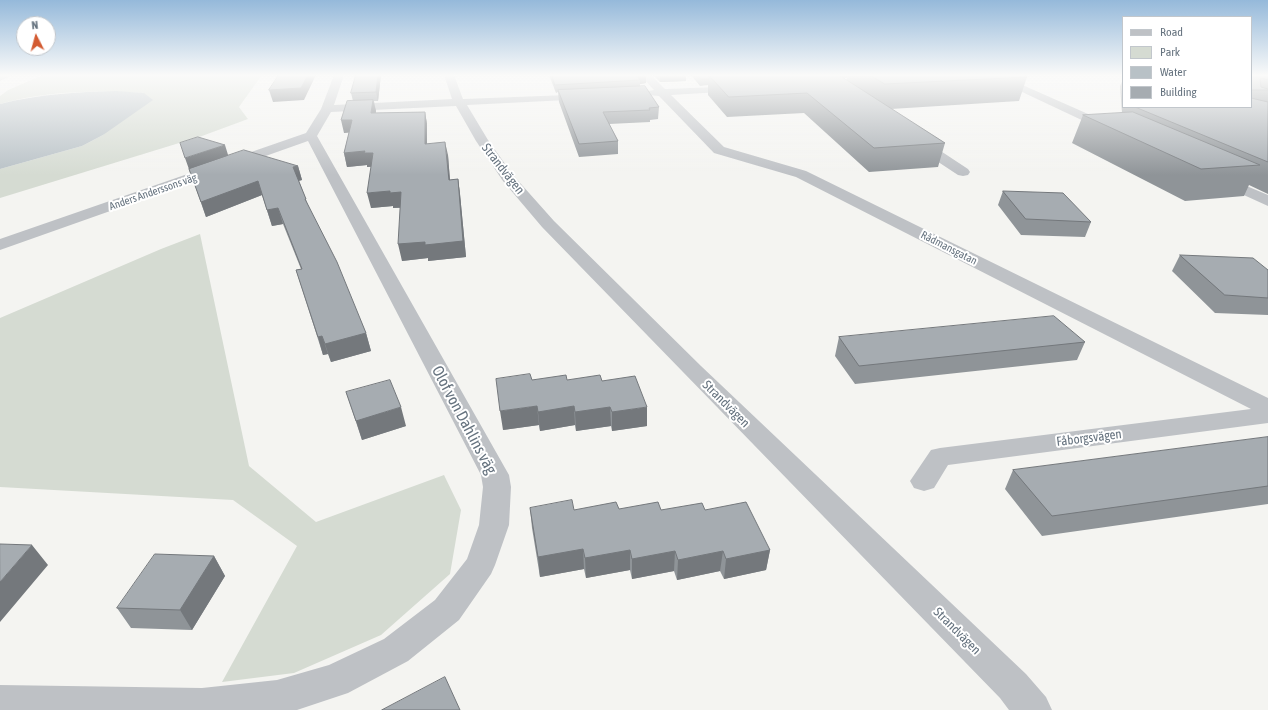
<!DOCTYPE html>
<meta charset="utf-8">
<style>
body{margin:0}
#map{position:relative;width:1268px;height:710px;overflow:hidden;background:#f4f4f1;font-family:"Asap Condensed",sans-serif}
canvas{display:block}
.legend{position:absolute;left:1122px;top:16px;width:130px;height:92px;box-sizing:border-box;background:#fff;border:1px solid #c2c7cc;margin:0;padding:5px 7px;list-style:none;font-size:12px;color:#66737f}
.legend li{display:flex;align-items:center;gap:8px;height:20px}
.legend b{width:20px;border:1px solid #c2c7cc}
.north{position:absolute;left:16px;top:16px;width:40px;height:40px;box-sizing:border-box;background:#fff;border:1px solid #c2c7cc;border-radius:50%;rotate:354deg;font-size:11px;font-weight:700;line-height:16px;text-align:center;color:#66737f}
.north::after{content:'';display:block;margin:auto;width:14px;height:18px;background:#d35b32;clip-path:polygon(50% 0,100% 100%,50% 72%,0 100%)}
</style>
<div id="map">
<canvas width="1268" height="710"></canvas>
<ul class="legend">
<li><b style="height:5px;background:#bec1c5"></b>Road</li>
<li><b style="height:11px;background:#d5dbd2"></b>Park</li>
<li><b style="height:11px;background:#b8c1c6"></b>Water</li>
<li><b style="height:11px;background:#a6acb1"></b>Building</li>
</ul>
<div class="north">N</div>
</div>
<script>
const ctx = document.querySelector('canvas').getContext('2d');
ctx.lineJoin = 'round';
function paint(path, color) { ctx.fillStyle = color; ctx.fill(path, 'evenodd'); }
function stroke(path, color, width, dash) { ctx.strokeStyle = color; ctx.lineWidth = width; ctx.lineCap = dash ? 'butt' : 'round'; ctx.setLineDash(dash || []); ctx.stroke(path); }
function label(font, color, halo, rows, align = 'center') {
  ctx.font = font + ' "Asap Condensed",sans-serif'; ctx.lineWidth = 4; ctx.setLineDash([]); ctx.textBaseline = 'middle'; ctx.strokeStyle = halo; ctx.fillStyle = color; for (const [text, x, y, turn = 0] of rows) {
    ctx.save(); ctx.translate(x, y); ctx.rotate((+turn || 0) * Math.PI / 180); ctx.textAlign = isNaN(turn) ? turn : align; if (halo) ctx.strokeText(text, 0, 0); ctx.fillText(text, 0, 0); ctx.restore();
  }
}
paint(new Path2D(`
 M43 75H262L239 107 248 119 202 136 0 198V169L82 146 103 135 144 93C96 90 47 91 0 104V96L8 90Z
 M200 234 249 466 316 522 444 475 461 510 450 574 381 635 294 673 222 682 297 546 233 500 0 487V318L161 249Z`), '#d5dbd2');
paint(new Path2D(`
 M116 91 144 93 153 100 103 135 82 146 0 169V104C39 94 76 92 116 91Z`), '#b8c1c6');
paint(new Path2D(`
 M0 75H12L0 81Z
 M334 75H344L334 105 452 99 444 75H454L463 99 592 94 593 96 588 99 467 105 488 140 513 175 554 221 701 366 1026 674 1046 697 1052 710H1009L1000 698 542 227 503 181 476 141 456 106 331 112 317 136 509 475 511 487 509 525 495 565 491 574 459 620 408 661 348 693 297 710H0V685L202 688 277 680 329 665 384 639 435 600 467 559 479 525 483 487 481 475 308 141 0 250V239L306 133 321 109Z
 M640 75H651L665 89 742 86 743 88 738 91 671 95 724 147 806 171 1268 398V423L948 465 934 488 924 491 914 488 910 481 931 450 940 448 1251 409 796 177 714 153 659 96 648 95 647 93 648 91 654 90Z
 M986 75H1000L1113 125 1115 128 1113 131H1105Z
 M916 137 921 138 968 169 970 172 968 175 963 176 958 175 911 144 910 141 911 138Z
 M1218 174 1268 195V206L1213 181 1211 178 1213 175Z`), '#bec1c5');
paint(new Path2D(`
 M356 75H381L378 101H374L376 111V113L425 112 427 124V144L448 155 450 180 458 179 460 194 466 257 428 261V258L402 261 400 208H393V206L371 208V167H367V165L347 167 344 153 349 132 344 133 353 101 351 93Z
 M549 75H645L646 83 640 84V86L659 107 658 119 650 120V122L609 124 618 141V154L579 157 559 102 558 92 556 93Z
 M653 75H686V81L660 82Z
 M691 75H1024L1027 77 1019 101 891 109 945 143 938 167 869 172 804 113 727 117 708 95V85L700 86ZM843 78H847V80Z
 M1251 75H1268V194L1249 185 1244 196 1185 201 1072 143 1083 115 1122 113 1120 86 1123 79V107H1251Z
 M228 156 298 166 302 180 299 181 308 205 366 333 371 351 331 362 328 354 323 355 296 270 301 269 283 224 272 226 262 195 206 217 189 169Z
 M1003 191 1091 222 1085 237 1021 235 998 205Z
 M1180 255 1268 270V315L1215 313 1172 271Z
 M839 337 1085 342 1077 360 855 384 835 356Z
 M567 380 602 381 647 426 612 431 611 426 576 431 575 425 540 431 539 425 503 430Z
 M346 392 406 426 362 440Z
 M1268 437V504L1042 536 1005 489 1013 470Z
 M530 508 574 510 619 509 661 510H705L770 550 766 570 724 579 720 571 677 580 674 571 632 579 630 570 586 578 584 569 540 577 532 528Z
 M214 556 225 576 192 630 131 628 117 608Z`), '#8f9498');
paint(new Path2D(`
 M308 75H316L304 100 273 102 269 90Z
 M378 75H381L378 101 376 92Z
 M646 75V83L640 84V80L637 76Z
 M660 75H686V81L660 82Z
 M373 100 376 111 373 125 371 113Z
 M425 112 427 124V157L425 144Z
 M341 120H352L355 132 344 133Z
 M445 142 448 155 451 195 449 180Z
 M225 145 229 158 190 172 185 158Z
 M365 151 373 153 376 166 367 167V165L347 167 344 153Z
 M298 166 302 180 297 181 293 167Z
 M458 179 460 194 466 257 428 261V258L402 261 398 244Z
 M258 181 262 195 206 217 201 202Z
 M390 191 401 192 404 207 393 208V206L371 208 367 193Z
 M278 208 283 224 272 226 267 210Z
 M366 333 371 351 331 362 325 344Z
 M322 336 328 354 323 355 318 337Z
 M537 406 539 425 503 430 500 411Z
 M574 406 575 425 540 431 538 412Z
 M401 407 406 426 362 440 356 421Z
 M610 407 611 426 576 431 575 412Z
 M647 407V426L612 431V412Z
 M32 545 48 565 0 622V582Z
 M583 549 584 569 540 577 538 557Z
 M630 550V570L586 578 585 558Z
 M770 550 766 570 724 579 726 559Z
 M675 551 674 571 632 579V559Z
 M723 551 720 571 677 580 678 560Z
 M214 556 225 576 192 630 180 610Z`), '#74787c');
const building = new Path2D(`
 M279 75H308L301 88 269 90Z
 M356 75H378L376 92 351 93Z
 M552 75H646L637 76 640 80 555 85Z
 M697 75H709V79H701Z
 M709 75H839L945 143 874 148 807 93 729 97Z
 M870 75H1024L1027 77 885 84Z
 M1251 75H1268V80L1262 78 1260 79 1261 87 1268 89V90H1251Z
 M645 86 659 107 649 108 650 110 603 112 618 141 579 144 558 90Z
 M1251 98 1268 102V162L1135 107H1251Z
 M373 100 371 113 425 112V144L445 142 449 180 458 179 463 241 425 245V242L398 244 401 192 390 193V191L367 193 373 153H364L365 151 344 153 352 120H341L347 101Z
 M1133 112 1260 165 1201 169 1083 115Z
 M198 137 225 145 185 158 180 143Z
 M244 150 298 166 293 167 306 199H305L337 262 366 333 325 344 322 336 318 337 296 270 302 269 278 208 267 210 258 181 201 202 189 169Z
 M1003 191 1063 193 1091 222 1026 219Z
 M1180 255 1253 258 1268 270V298L1225 295Z
 M1054 316 1085 342 859 366 839 337Z
 M530 374 532 380 566 375 567 380 600 375 602 381 635 376 647 407 612 412 610 407 575 412 574 406 538 412 537 406 500 411 496 379Z
 M390 380 401 407 356 421 346 392Z
 M1268 437V486L1052 516 1013 470Z
 M572 500 574 510 616 502 619 509 658 502 661 510 702 503 705 510 746 502 770 550 726 559 723 551 678 560 675 551 632 559 630 550 585 558 583 549 538 557 530 508Z
 M0 544 32 545 0 582Z
 M155 554 214 556 180 610 117 608Z
 M445 677 460 710H382Z`);
paint(building, '#a6acb1');
stroke(building, '#74787c', 1);
const sky = ctx.createLinearGradient(0, 0, 0, 175);
sky.addColorStop(0, '#95b9da');
sky.addColorStop(0.43, '#fafaf9');
sky.addColorStop(1, '#fafaf900');
ctx.fillStyle = sky;
ctx.fillRect(0, 0, 1268, 175);
label('11px', '#66737f', '#fff', [
 ["Anders Anderssons väg",153,192,-19],
 ["Rådmansgatan",949,248,27]
]);
label('13px', '#66737f', '#fff', [
 ["Strandvägen",503,169,52],
 ["Strandvägen",726,404,45],
 ["Fåborgsvägen",1089,438,-7],
 ["Strandvägen",957,631,45]
]);
label('16px', '#66737f', '#fff', [
 ["Olof von Dahlins väg",464,420,62]
]);
</script>
